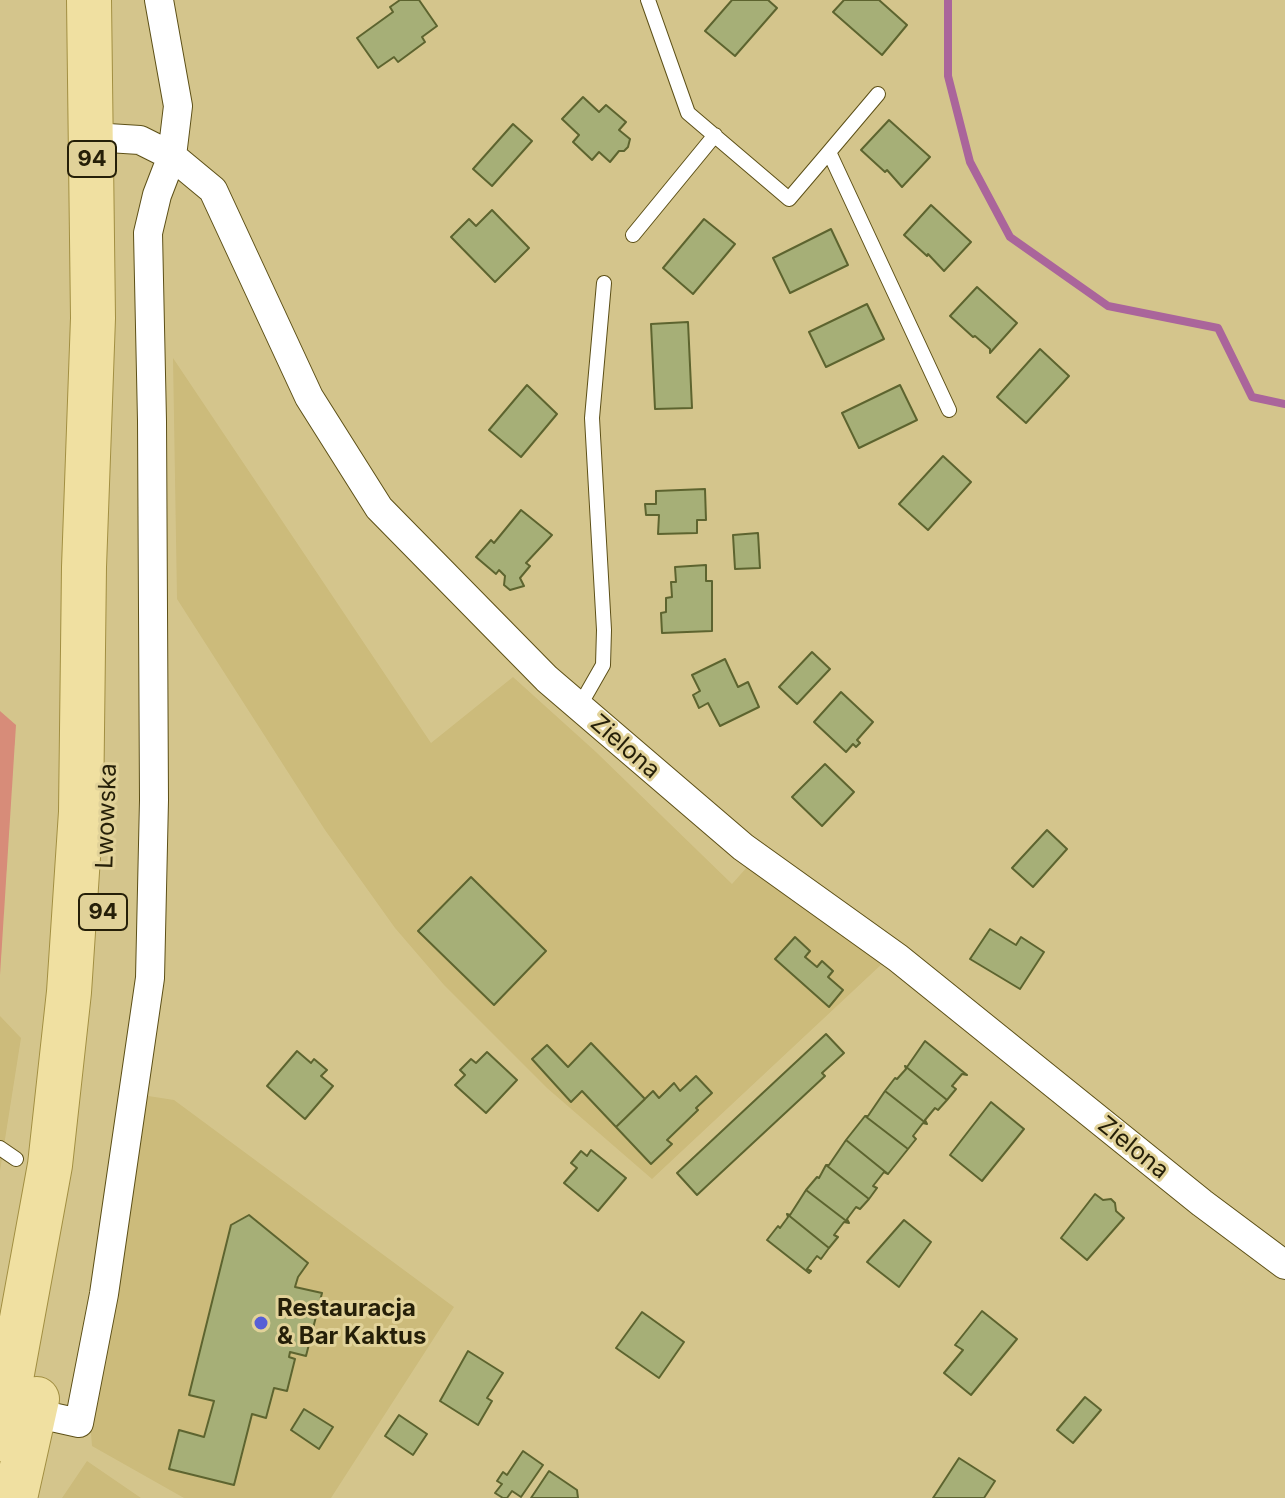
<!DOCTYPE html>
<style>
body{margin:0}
canvas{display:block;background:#d4c58c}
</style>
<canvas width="1285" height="1498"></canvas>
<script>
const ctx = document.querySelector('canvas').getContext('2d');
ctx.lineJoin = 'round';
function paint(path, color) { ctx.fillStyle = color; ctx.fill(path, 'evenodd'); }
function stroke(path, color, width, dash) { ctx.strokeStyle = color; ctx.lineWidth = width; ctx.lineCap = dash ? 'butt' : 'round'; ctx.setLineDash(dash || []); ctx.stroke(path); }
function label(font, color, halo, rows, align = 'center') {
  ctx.font = font + ' Inter,sans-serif'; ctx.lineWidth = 6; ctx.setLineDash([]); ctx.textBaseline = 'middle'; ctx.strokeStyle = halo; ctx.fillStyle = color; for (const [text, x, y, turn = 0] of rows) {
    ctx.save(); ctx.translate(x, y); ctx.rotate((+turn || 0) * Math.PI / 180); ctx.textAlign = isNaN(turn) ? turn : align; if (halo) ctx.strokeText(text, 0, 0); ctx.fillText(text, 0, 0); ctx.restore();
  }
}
paint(new Path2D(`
 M173 358 431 743 513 677 596 752 732 884 748 866 884 962 652 1179 547 1088 444 985 395 928 325 830 177 599Z
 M0 1016 21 1038 0 1171Z
 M142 1095 174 1100 454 1307 331 1498H184L92 1446 90 1420Z
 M87 1461 141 1498H62Z`), '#ccbb7b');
paint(new Path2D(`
 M0 711 16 725 0 975Z`), '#d78c79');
stroke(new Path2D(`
 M948 0V76L970 162 1010 237 1108 306 1218 328 1252 397 1285 404`), '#aa659b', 8);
const building = new Path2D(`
 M400 0H419L437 26 422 37 425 42 398 62 394 57 378 68 357 38 393 12 390 7Z
 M732 0H768L777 8 735 56 705 31Z
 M844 0H879L907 25 882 55 833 12Z
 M583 97 599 112 606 105 626 122 619 130 630 139 628 147 624 151H619L610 162 599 152 592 160 573 142 579 135 562 119Z
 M889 120 930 157 902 187 887 170 885 172 861 150Z
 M513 124 532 141 492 186 473 169Z
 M931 205 971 242 944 271 928 254 927 256 904 235Z
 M492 210 529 248 495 282 451 237 469 219 476 226Z
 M704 219 735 244 693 294 663 268Z
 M831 229 848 265 790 293 773 258Z
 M977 287 1017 323 990 353V349L975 336 973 337 950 316Z
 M867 304 884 339 826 367 809 332Z
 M688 322 692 408 655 409 651 324Z
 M1040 349 1069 376 1026 423 997 397Z
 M527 385 557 414 521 457 489 430Z
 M900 385 917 420 859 448 842 413Z
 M943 456 971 482 928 530 899 504Z
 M705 489 706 520H697V533L658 534 659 515H646L645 504H656V491Z
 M521 510 552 535 526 563 530 566 520 578 524 586 510 590 504 585 505 576 499 570 496 574 476 557 491 540 494 543Z
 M758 533 760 568 735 569 733 535Z
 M706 565V581H712V631L662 633 661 613 666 612V598L672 597 671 582H676L675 567Z
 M812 652 830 669 797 704 779 687Z
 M725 659 738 687 748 682 759 707 720 726 708 703 699 708 693 695 700 691 692 675Z
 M841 692 873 722 857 740 860 743 856 747 853 744 846 752 814 722Z
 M825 764 854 792 822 826 792 797Z
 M1047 830 1067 849 1033 887 1012 868Z
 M471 877 546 951 494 1005 418 931Z
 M990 929 1016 945 1021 937 1044 952 1020 989 970 959Z
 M795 937 810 951 805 957 817 967 822 961 833 971 828 977 843 990 829 1007 775 959Z
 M826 1034 844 1053 822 1073 825 1076 697 1195 677 1173Z
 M925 1041 967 1075 962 1074 952 1086 956 1089 947 1100 905 1066 907 1067Z
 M591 1043 645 1099 616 1127 582 1091 571 1102 532 1059 547 1045 568 1067Z
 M297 1051 311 1063 314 1059 327 1070 321 1076 333 1086 305 1119 267 1086Z
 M487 1052 517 1080 486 1113 455 1085 465 1075 460 1070 471 1059 476 1063Z
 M905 1066 947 1100 938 1110 935 1108 925 1120 927 1124 885 1091 895 1078 897 1079 906 1069Z
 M696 1076 712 1093 696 1108 698 1110 667 1140 672 1144 651 1164 616 1127 653 1091 659 1098 674 1083 680 1091Z
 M885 1091 927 1124 923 1123 913 1136 916 1139 908 1149 865 1116H868Z
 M991 1102 1024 1129 982 1181 950 1155Z
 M865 1116 908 1149 888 1174 846 1140Z
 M846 1140 888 1174 884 1172 873 1186 877 1188 869 1199 826 1165H829Z
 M591 1150 626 1178 598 1211 564 1183 577 1168 571 1163 581 1151 587 1156Z
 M826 1165 869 1199 860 1209 856 1207 847 1219 849 1223 806 1190 817 1177 819 1178Z
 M806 1190 849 1223 844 1222 834 1235 838 1237 829 1248 787 1214 790 1215Z
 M1095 1194 1103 1200 1111 1199 1115 1203 1116 1211 1124 1218 1087 1260 1061 1238Z
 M787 1214 829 1248 821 1259 817 1256 807 1269 811 1271 809 1273 767 1240 778 1226 780 1228 788 1217Z
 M249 1215 308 1263 298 1277 295 1287 322 1293 306 1356 290 1352 289 1357 295 1359 287 1391 274 1388 266 1418 252 1414 234 1485 169 1469 179 1430 204 1437 214 1401 189 1395 231 1225Z
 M904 1220 931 1242 899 1287 867 1262Z
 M982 1311 1017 1339 971 1395 944 1373 963 1350 955 1345Z
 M642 1312 684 1342 659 1378 616 1348Z
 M468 1351 503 1373 487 1398 492 1401 478 1425 440 1401Z
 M1085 1397 1101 1410 1073 1443 1057 1430Z
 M304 1409 333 1427 319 1449 291 1430Z
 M399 1415 427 1434 413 1455 385 1436Z
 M523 1451 543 1465 521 1497 512 1491 507 1498H503L495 1493 502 1484 497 1481 503 1472 507 1475Z
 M959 1458 995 1481 984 1498H933Z
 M549 1471 577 1490 578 1498H531Z`);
paint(building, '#a6af77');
stroke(building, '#5d642f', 2);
const service = new Path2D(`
 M648 0 688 113 789 199 829 152 949 410
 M829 152 878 94
 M633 235 715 135
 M579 707 603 665 604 630 592 418 604 283
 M0 1148 16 1159`);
const minor = new Path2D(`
 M92 137 140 140 172 156 213 190 309 397 379 508 547 679 743 847 898 958 1202 1203 1285 1265
 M34 1413 79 1423 104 1294 150 978 154 800 152 421 148 233 157 195 172 156 178 106 159 0`);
const primary = new Path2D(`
 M0 1439 50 1165 69 992 81 812 84 567 93 318 89 0
 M15 1498 37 1399`);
stroke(service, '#5d5017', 16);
stroke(minor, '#5d5017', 30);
stroke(primary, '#a28f42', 46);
stroke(service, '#fff', 14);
stroke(minor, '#fff', 28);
stroke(primary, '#f0e0a1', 44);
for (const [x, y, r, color] of [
 [261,1323,8,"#565fd6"]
]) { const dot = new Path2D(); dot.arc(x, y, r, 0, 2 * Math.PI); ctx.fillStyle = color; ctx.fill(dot); stroke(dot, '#e1d299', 3); }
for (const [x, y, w] of [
 [92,159,48],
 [103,912,48]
]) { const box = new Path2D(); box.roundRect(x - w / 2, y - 18, w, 36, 6); ctx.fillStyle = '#e1d299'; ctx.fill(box); stroke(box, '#251f08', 2); }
label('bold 22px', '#251f08', null, [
 ["94",92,159],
 ["94",103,912]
]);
label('24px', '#251f08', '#e1d299', [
 ["Zielona",625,747,41],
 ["Lwowska",107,816,-88],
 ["Zielona",1133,1148,39]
]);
label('bold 24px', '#251f08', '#e1d299', [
 ["Restauracja",277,1309],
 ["& Bar Kaktus",277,1337]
], 'left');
</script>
